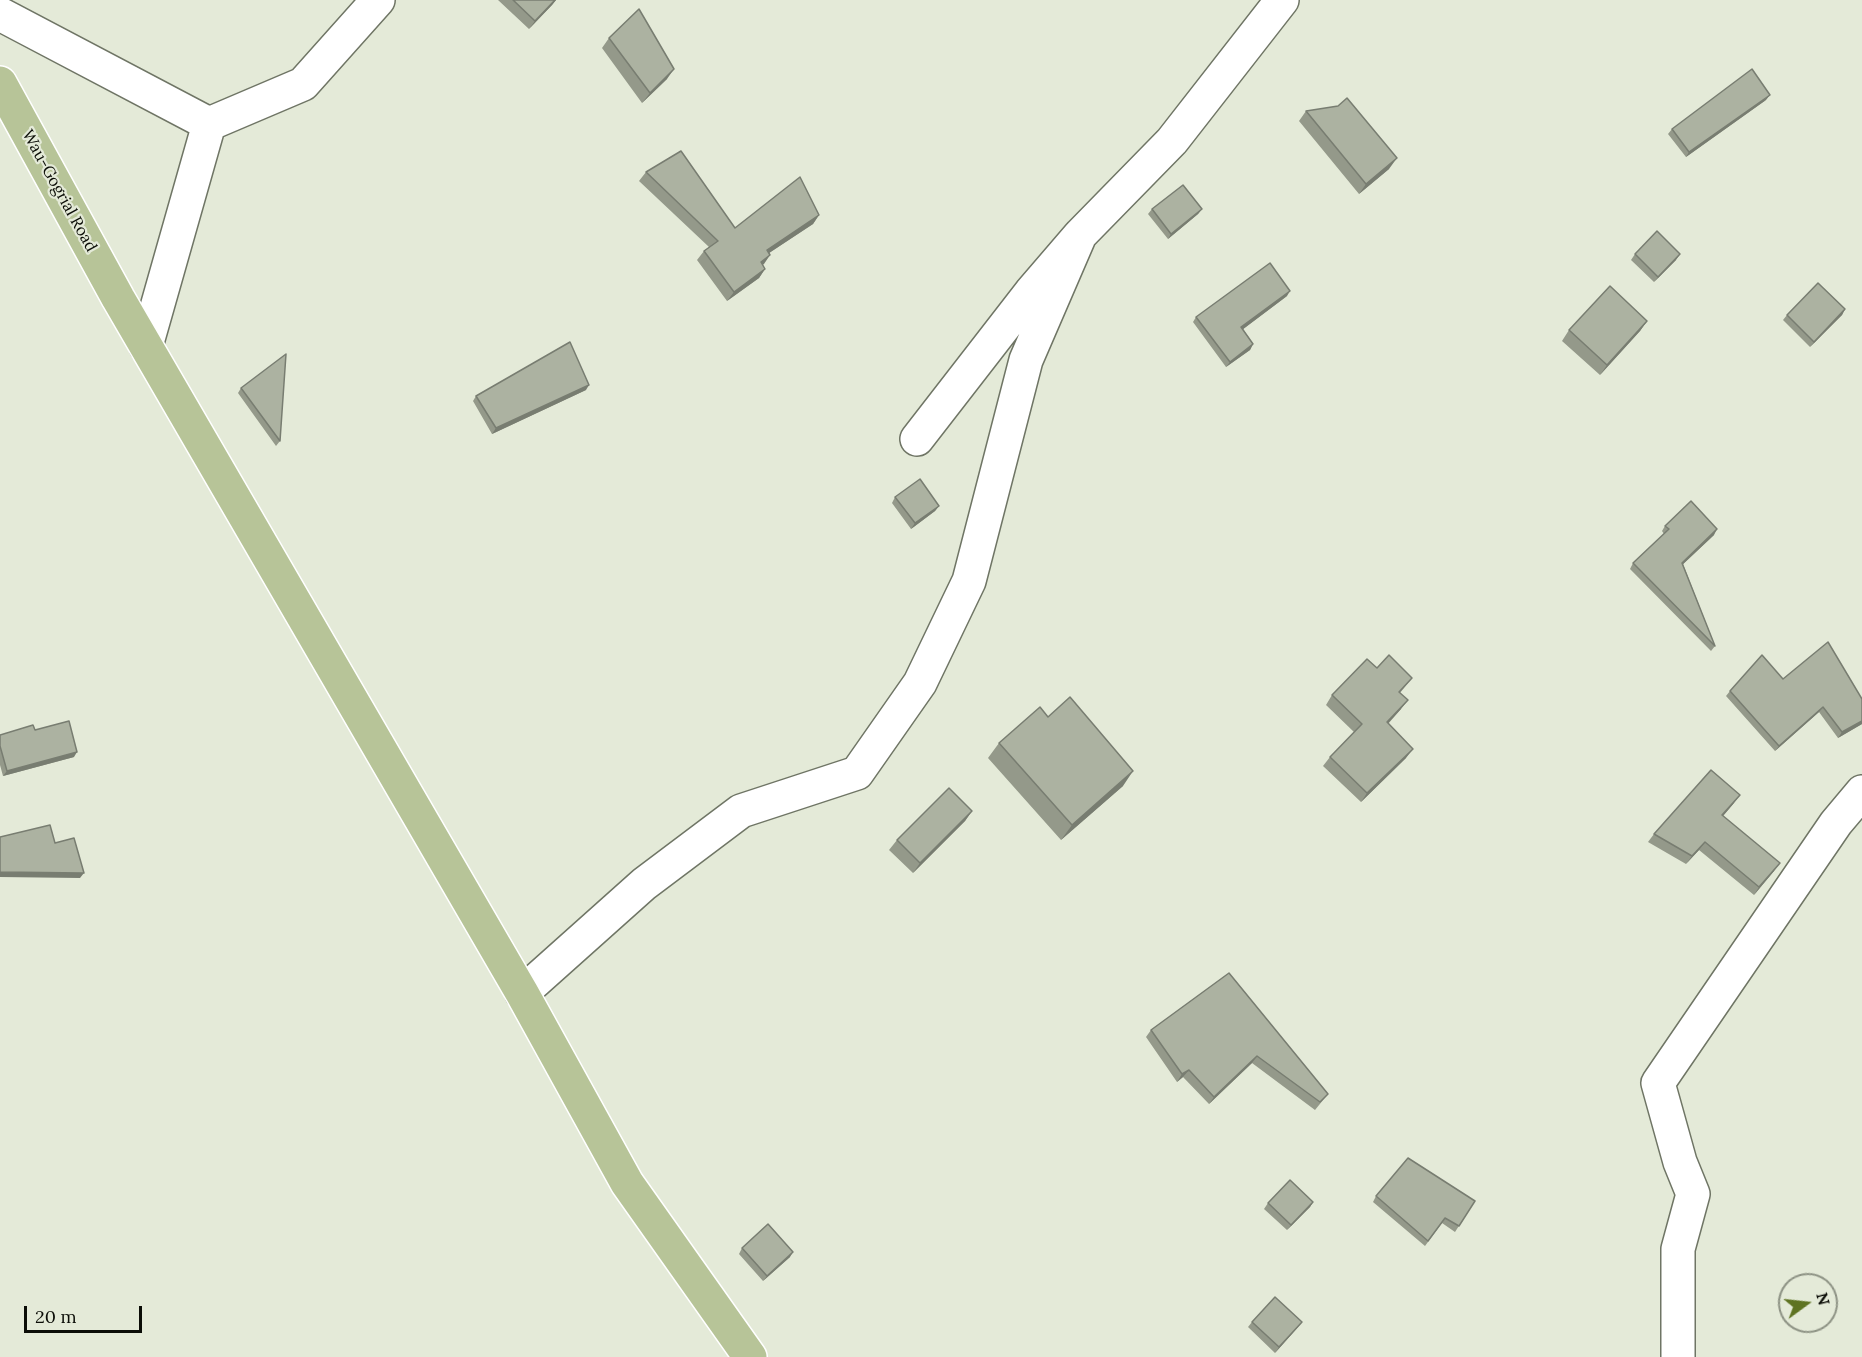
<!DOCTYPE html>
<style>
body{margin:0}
#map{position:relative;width:1862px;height:1357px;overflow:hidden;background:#e4ead8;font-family:Lora,serif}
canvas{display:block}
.north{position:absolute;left:1778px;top:1273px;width:60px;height:60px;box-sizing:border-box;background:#e4ead8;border:2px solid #8d9284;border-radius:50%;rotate:75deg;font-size:16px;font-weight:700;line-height:24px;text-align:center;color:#0b0d07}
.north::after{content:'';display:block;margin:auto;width:21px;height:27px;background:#5e7322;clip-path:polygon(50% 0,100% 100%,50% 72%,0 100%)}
.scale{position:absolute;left:24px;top:1306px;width:118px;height:27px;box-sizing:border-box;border:3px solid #0b0d07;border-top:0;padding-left:8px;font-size:18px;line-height:21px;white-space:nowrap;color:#0b0d07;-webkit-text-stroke:4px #e4ead8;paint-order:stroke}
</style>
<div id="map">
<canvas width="1862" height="1357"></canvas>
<div class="north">N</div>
<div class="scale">20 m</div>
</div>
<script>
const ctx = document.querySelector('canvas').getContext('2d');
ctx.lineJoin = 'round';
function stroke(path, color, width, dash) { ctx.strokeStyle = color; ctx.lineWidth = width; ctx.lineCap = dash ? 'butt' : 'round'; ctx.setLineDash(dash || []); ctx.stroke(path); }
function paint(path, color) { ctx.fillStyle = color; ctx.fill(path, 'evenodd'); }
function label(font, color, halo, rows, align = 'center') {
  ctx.font = font + ' Lora,serif'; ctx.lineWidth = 4.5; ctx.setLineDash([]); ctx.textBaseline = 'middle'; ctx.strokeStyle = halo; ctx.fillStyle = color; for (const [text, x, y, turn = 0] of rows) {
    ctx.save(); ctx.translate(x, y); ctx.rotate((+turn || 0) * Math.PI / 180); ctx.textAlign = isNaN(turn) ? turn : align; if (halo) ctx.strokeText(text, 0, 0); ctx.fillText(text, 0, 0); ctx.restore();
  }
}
const street = new Path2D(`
 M0 14 209 124 303 84 378 0
 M146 346 209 124
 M917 439 1031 292 1080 235 1172 141 1282 0
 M522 993 644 884 741 811 857 773 920 683 969 581 1026 360 1080 235
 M1678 1357V1249L1693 1194 1680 1162 1658 1083 1836 823 1862 792`);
const primary = new Path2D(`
 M0 83 118 298 522 993 627 1183 750 1357`);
stroke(street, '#6f7565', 36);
stroke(primary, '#fff', 36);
stroke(street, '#fff', 33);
stroke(primary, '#b7c498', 33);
paint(new Path2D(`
 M498 0H556L552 5 529 29Z
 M609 38 667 79 642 103 602 48Z
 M1766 100 1686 157 1668 134 1672 129Z
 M1306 111 1389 169 1359 194 1299 121Z
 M646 172 735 228 819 215 813 224 769 253 770 255 762 265 765 269 759 278 727 301 697 260 704 251 709 247 639 181Z
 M1152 209H1202L1198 214 1168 239 1148 214Z
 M1635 254 1676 260 1654 282 1631 260Z
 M1287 296 1243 329 1253 344 1250 350 1226 367 1193 322 1196 317Z
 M1845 309 1842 315 1810 347 1783 320 1787 315Z
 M1647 321 1640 331 1600 375 1562 341 1569 330Z
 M241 388 280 441 276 446 238 393Z
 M586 390 492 434 473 401 476 396Z
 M895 497 939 506 935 511 911 529 892 503Z
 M1665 526 1714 535 1683 564 1715 646 1711 651 1630 569 1633 563 1664 534 1662 531Z
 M1377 668 1412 678 1400 693 1401 709 1388 724 1406 758 1361 802 1323 766 1330 757 1354 732 1326 705 1332 695Z
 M1783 679 1862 724 1838 738 1819 712 1775 751 1726 696 1730 691Z
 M1048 717 1123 786 1061 840 988 758 999 743Z
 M35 730 74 757 3 776 0 765V735Z
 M1734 803 1723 816 1774 871 1754 895 1699 850 1686 864 1648 842 1654 834Z
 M972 811 965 821 913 873 889 850 897 840Z
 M1229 973 1328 1094 1315 1110 1252 1063 1209 1104 1183 1077 1177 1082 1146 1037 1151 1030Z
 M1376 1196 1475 1201 1455 1232 1442 1223 1425 1246 1373 1202Z
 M1313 1202 1310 1207 1287 1230 1264 1209 1268 1203Z
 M742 1248 790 1257 763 1281 739 1254Z
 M1252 1322 1298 1327 1275 1353 1248 1327Z`), '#94998a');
paint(new Path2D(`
 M555 0H556L552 5 529 29 535 21Z
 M674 69 667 79 642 103 650 93Z
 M1770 95 1766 100 1686 157 1689 152Z
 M1397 158 1389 169 1359 194 1366 184Z
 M1202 209 1198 214 1168 239 1171 234Z
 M819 215 813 224 760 259 767 250Z
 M1680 254 1676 260 1654 282 1658 277Z
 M770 255 764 264 754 271 761 262Z
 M765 269 759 278 727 301 734 292Z
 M1290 291 1287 296 1238 333 1241 327Z
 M1845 309 1842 315 1810 347 1814 342Z
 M1647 321 1640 331 1600 375 1607 365Z
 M1253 344 1250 350 1226 367 1230 362Z
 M589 385 586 390 492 434 496 428Z
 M939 506 935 511 911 529 915 523Z
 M1717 529 1714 535 1679 568 1682 563Z
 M1408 700 1401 709 1380 732 1387 722Z
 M1823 707 1819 712 1775 751 1779 746Z
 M1862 721V724L1838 738 1842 732Z
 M1413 749 1406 758 1361 802 1367 793Z
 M77 752 74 757 3 776 7 771Z
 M1133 771 1123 786 1061 840 1072 825Z
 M1740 795 1734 803 1717 823 1722 815Z
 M972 811 965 821 913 873 920 863Z
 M1705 842 1699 850 1686 864 1692 856Z
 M1780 863 1774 871 1754 895 1759 887Z
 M0 872 84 873 80 878 0 877Z
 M1257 1056 1252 1063 1209 1104 1214 1097Z
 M1189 1070 1183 1077 1177 1082 1182 1074Z
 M1313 1202 1310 1207 1287 1230 1291 1225Z
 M793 1252 790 1257 763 1281 767 1276Z
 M1302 1322 1298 1327 1275 1353 1279 1347Z`), '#787d71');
const building = new Path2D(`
 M513 0H555L535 21Z
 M639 9 674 69 650 93 609 38Z
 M1752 69 1770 95 1689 152 1672 129Z
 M1347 98 1397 158 1366 184 1306 111 1338 106Z
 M681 151 735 228 800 177 819 215 767 250 770 255 761 262 765 269 734 292 704 251 718 241 646 172Z
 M1183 185 1202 209 1171 234 1152 209Z
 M1657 231 1680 254 1658 277 1635 254Z
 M1270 263 1290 291 1241 327 1253 344 1230 362 1196 317Z
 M1818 283 1845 309 1814 342 1787 315Z
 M1610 286 1647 321 1607 365 1569 330Z
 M570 342 589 385 496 428 476 396Z
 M286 354 280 441 241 388Z
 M920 479 939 506 915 523 895 497Z
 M1691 501 1717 529 1682 563 1715 646 1633 563 1669 529 1665 526Z
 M1828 642 1862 699V721L1842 732 1823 707 1779 746 1730 691 1762 655 1783 679Z
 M1389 655 1412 678 1399 692 1408 700 1387 722 1413 749 1367 793 1330 757 1362 724 1332 695 1367 659 1377 668Z
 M1070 697 1133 771 1072 825 999 743 1040 707 1048 717Z
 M69 721 77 752 7 771 0 746V735L33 725 35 730Z
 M1711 770 1740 795 1722 815 1780 863 1759 887 1705 842 1692 856 1654 834Z
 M949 788 972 811 920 863 897 840Z
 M50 825 55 843 74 838 84 873 0 872V837Z
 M1229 973 1328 1094 1320 1102 1257 1056 1214 1097 1189 1070 1182 1074 1151 1030Z
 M1408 1158 1475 1201 1459 1226 1445 1218 1428 1241 1376 1196Z
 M1290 1180 1313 1202 1291 1225 1268 1203Z
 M768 1224 793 1252 767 1276 742 1248Z
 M1275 1297 1302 1322 1279 1347 1252 1322Z`);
paint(building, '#acb2a1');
stroke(building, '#787d71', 1.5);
label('16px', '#0b0d07', '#e4ead8', [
 ["Wau-Gogrial Road",59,191,61]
]);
</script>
